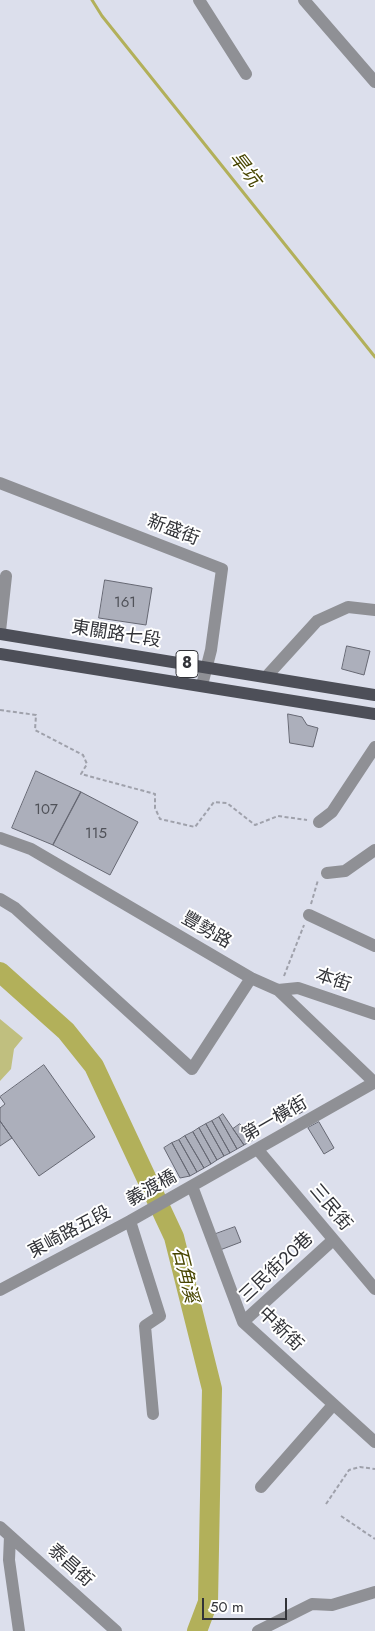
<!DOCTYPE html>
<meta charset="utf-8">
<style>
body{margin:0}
#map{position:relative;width:375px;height:1631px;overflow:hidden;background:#dcdfec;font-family:Jost,sans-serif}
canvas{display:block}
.scale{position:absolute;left:202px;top:1598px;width:85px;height:22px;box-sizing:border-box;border:2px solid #323338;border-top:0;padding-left:6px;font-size:15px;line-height:18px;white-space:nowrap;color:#323338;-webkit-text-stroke:4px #fff;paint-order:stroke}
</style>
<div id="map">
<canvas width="375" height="1631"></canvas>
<div class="scale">50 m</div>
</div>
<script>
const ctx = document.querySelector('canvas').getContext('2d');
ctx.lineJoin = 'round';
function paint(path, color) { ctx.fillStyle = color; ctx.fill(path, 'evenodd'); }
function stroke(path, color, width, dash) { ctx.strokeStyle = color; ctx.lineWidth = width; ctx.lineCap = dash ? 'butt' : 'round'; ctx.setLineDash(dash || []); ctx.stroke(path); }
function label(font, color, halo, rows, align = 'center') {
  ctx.font = font + ' Jost,"Noto Sans TC",sans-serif'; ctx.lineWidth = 4; ctx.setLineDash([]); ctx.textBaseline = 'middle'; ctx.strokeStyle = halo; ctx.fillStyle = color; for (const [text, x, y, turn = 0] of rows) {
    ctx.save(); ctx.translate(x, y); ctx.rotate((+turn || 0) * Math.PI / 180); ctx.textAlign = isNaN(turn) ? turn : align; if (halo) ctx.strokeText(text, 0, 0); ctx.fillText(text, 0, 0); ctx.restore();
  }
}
paint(new Path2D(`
 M0 1019 23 1038 14 1049 11 1069 0 1081Z`), '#c0bf7f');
stroke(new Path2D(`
 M92 0 102 16 375 357`), '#b2b05a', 3);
stroke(new Path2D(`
 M0 972 66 1031 94 1066 174 1237 212 1389 208 1602 197 1631`), '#b2b05a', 20);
const building = new Path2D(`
 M105 580 152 588 146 625 99 618Z
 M347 646 370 651 364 675 342 669Z
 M288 714 302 717 307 725 318 728 313 747 290 743Z
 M36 771 81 792 53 845 12 828Z
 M81 792 138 822 110 875 53 845Z
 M44 1065 95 1137 39 1176 0 1121V1108L5 1104 0 1097Z
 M297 1099 304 1111 297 1115 290 1103Z
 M223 1114 244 1145 237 1149 219 1117Z
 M219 1117 237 1149 230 1153 212 1121Z
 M0 1121 12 1138 0 1146Z
 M212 1121 230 1153 224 1156 206 1124Z
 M319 1122 334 1148 324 1154 308 1128Z
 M206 1124 224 1156 217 1160 199 1128Z
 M240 1124 253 1140 244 1145 233 1129Z
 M199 1128 217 1160 211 1164 193 1132Z
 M193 1132 211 1164 204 1168 185 1136Z
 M185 1136 204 1168 197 1172 179 1140Z
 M179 1140 197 1172 190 1176 172 1143Z
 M172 1143 190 1176 180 1178 164 1148Z
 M235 1227 241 1242 220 1250 213 1235Z`);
paint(building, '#acafbb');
stroke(building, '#666873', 1);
stroke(new Path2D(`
 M0 710 36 715 35 730 83 755 87 764 81 774 155 794V808L160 819 195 827 214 802 227 803 255 825 278 816 307 820
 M311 904 318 880
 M284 976 304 925
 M326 1504 349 1470 360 1467 375 1469
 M341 1516 375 1539`), '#9fa1ab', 2, [4, 2.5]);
stroke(new Path2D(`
 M199 0 246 74
 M304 0 375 82
 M0 483 222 569 211 650 202 685
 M0 631 6 576
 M266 677 317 621 348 607 375 610
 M319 822 332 812 375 747
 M0 838 31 849 251 978 278 990 375 1083
 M327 873 345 871 375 850
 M0 899 15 908 192 1069 251 978
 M309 915 375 946
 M278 990 298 988 375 1014
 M258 1150 375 1289
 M192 1186 243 1322 375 1442
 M130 1221 160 1316 145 1326 153 1414
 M0 1290 130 1221 375 1082
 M243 1322 333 1240
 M261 1487 333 1405
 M0 1527 116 1631
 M10 1536 9 1560 19 1631
 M258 1631 312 1604 332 1605 375 1592`), '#8f9095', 12);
stroke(new Path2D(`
 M0 634 375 695
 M0 654 375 714`), '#4d4f58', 12);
label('15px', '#505259', null, [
 ["161",125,603],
 ["107",46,810],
 ["115",96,834]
]);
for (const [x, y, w] of [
 [187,664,22]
]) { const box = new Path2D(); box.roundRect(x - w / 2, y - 13.5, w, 27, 4); ctx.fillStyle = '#fff'; ctx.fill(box); stroke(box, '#323338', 1); }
label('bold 16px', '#323338', null, [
 ["8",187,664]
]);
label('18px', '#323338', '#fff', [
 ["新盛街",173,531,21],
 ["東關路七段",116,635,9],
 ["豐勢路",206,931,30],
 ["本街",333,981,19],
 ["第一橫街",275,1120,-30],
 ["義渡橋",152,1189,-29],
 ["三民街",330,1208,50],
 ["東崎路五段",70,1233,-28],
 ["三民街20巷",277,1268,-43],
 ["中新街",280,1330,44],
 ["泰昌街",70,1566,42]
]);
label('italic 19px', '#474500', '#fff', [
 ["旱坑",244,170,52],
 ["石角溪",184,1275,76]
]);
</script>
